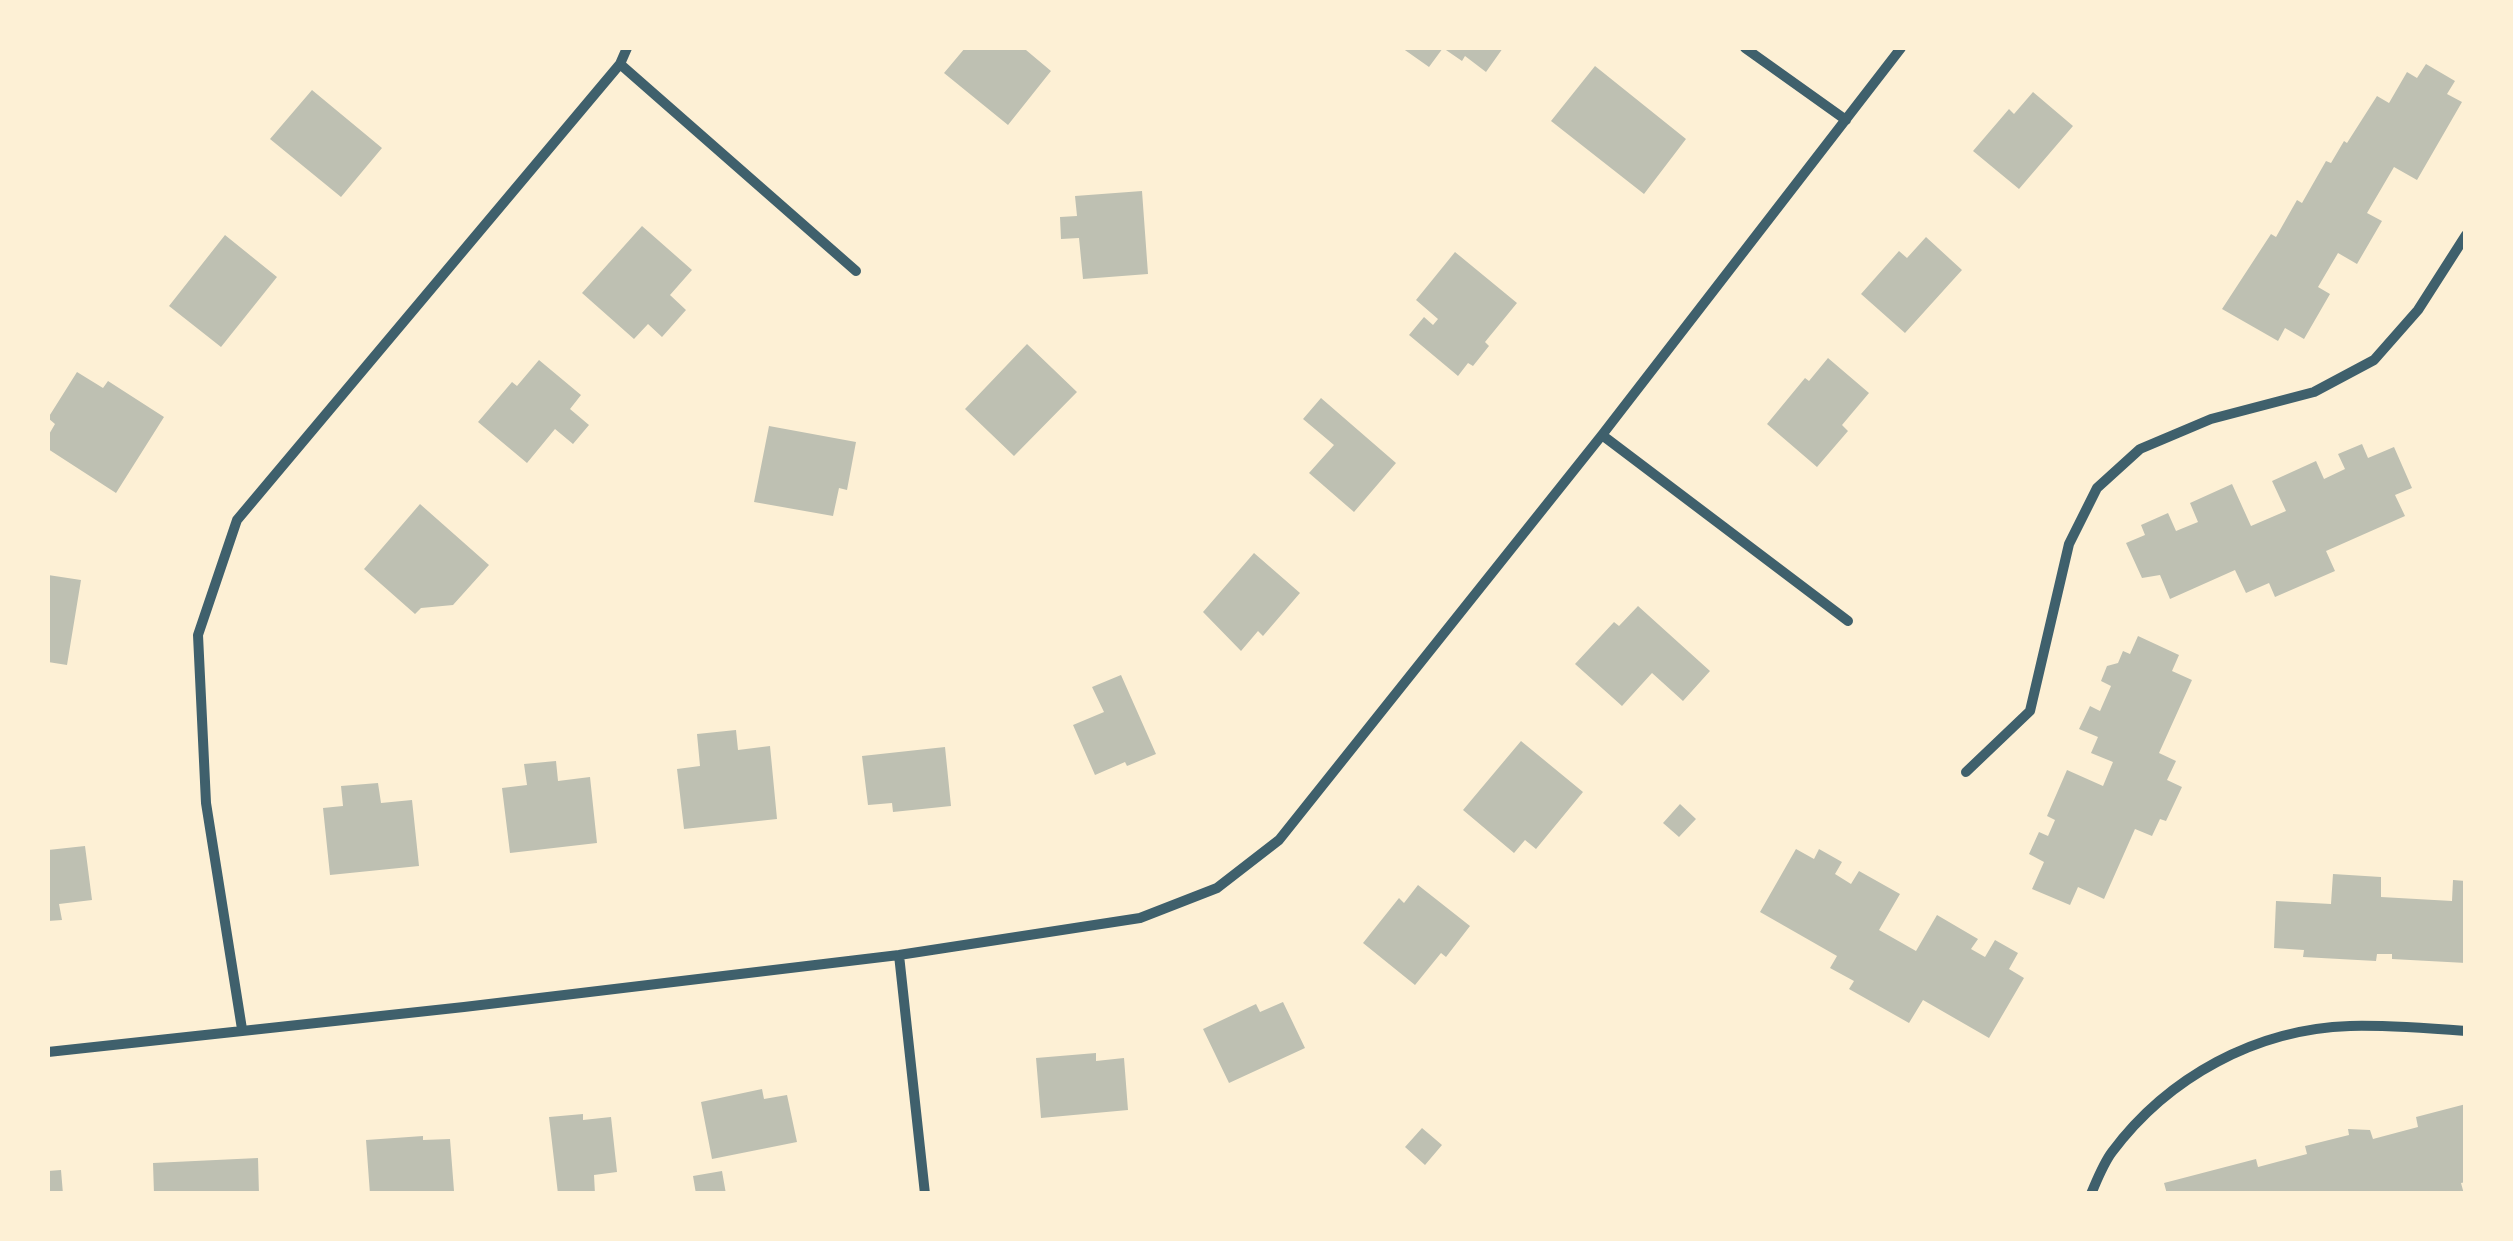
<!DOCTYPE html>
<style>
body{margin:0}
#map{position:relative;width:2513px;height:1241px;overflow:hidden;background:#fdf0d5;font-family:"PT Sans",sans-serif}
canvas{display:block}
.frame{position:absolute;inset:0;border:50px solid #fdf0d5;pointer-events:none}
</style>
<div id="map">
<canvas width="2513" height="1241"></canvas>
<div class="frame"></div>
</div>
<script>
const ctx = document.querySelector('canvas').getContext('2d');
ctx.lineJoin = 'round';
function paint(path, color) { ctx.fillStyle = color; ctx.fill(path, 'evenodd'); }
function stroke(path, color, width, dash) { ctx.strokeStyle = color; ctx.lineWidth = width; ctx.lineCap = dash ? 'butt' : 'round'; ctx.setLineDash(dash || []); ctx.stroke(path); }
paint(new Path2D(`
 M965 48H1028L1026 50 1051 71 1008 125 944 73Z
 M1402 48H1503L1486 72 1465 56 1462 61 1443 48 1429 67Z
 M2426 64 2455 81 2447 94 2462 102 2417 180 2394 167 2367 213 2382 221 2357 264 2338 253 2318 287 2330 294 2304 339 2285 328 2278 341 2222 309 2271 234 2276 237 2297 200 2302 203 2326 161 2331 163 2344 141 2347 143 2377 96 2389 103 2407 72 2417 78Z
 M1595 66 1686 139 1644 194 1551 121Z
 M312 90 382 148 341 197 270 139Z
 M2033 92 2073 126 2019 189 1973 151 2009 109 2014 114Z
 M1142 191 1148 274 1083 279 1079 238 1061 239 1060 217 1077 216 1075 196Z
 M642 226 692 270 670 295 686 310 662 337 648 324 634 339 582 293Z
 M225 235 277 277 221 347 169 306Z
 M1926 237 1962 270 1905 333 1861 294 1899 251 1907 258Z
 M1455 252 1517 303 1485 342 1489 346 1473 366 1468 363 1458 376 1409 335 1424 317 1433 325 1438 319 1416 300Z
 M1027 344 1077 392 1014 456 965 409Z
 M1828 358 1869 393 1842 425 1848 431 1817 467 1767 424 1805 378 1809 381Z
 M539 360 581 395 570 409 589 425 573 444 555 429 527 463 478 422 512 382 517 386Z
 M77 372 103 388 108 381 164 417 116 493 48 449V436L55 424 48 418Z
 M1321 398 1396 463 1354 512 1309 473 1334 445 1303 419Z
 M769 426 856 442 847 490 839 488 833 516 754 502Z
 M2362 444 2368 458 2394 447 2412 488 2395 495 2405 516 2326 551 2335 571 2275 597 2269 583 2246 593 2235 570 2170 599 2160 575 2142 578 2126 543 2145 535 2141 525 2168 513 2176 531 2198 522 2190 503 2232 484 2251 526 2286 511 2272 481 2316 461 2324 479 2345 469 2338 454Z
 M420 504 489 565 453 605 421 608 415 614 364 569Z
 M1254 553 1300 593 1263 636 1258 631 1241 651 1203 612Z
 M48 575 81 580 67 665 48 662Z
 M1638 606 1710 671 1683 701 1652 673 1622 706 1575 664 1614 622 1619 626Z
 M2138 636 2179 655 2172 671 2192 680 2159 753 2176 761 2167 780 2182 787 2166 821 2160 819 2152 836 2135 829 2104 899 2078 887 2070 905 2032 889 2044 862 2029 854 2039 832 2048 836 2055 820 2047 816 2067 770 2103 786 2113 762 2091 753 2098 737 2079 729 2090 706 2100 711 2111 686 2101 681 2107 666 2118 663 2123 651 2130 654Z
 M1121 675 1156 754 1127 766 1125 762 1095 775 1073 725 1104 712 1092 687Z
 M736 730 738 750 770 746 777 819 684 829 677 769 700 766 697 734Z
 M1521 741 1583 792 1536 849 1525 840 1514 853 1463 810Z
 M945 747 951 806 893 812 892 803 868 805 862 756Z
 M556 761 558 781 590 777 597 843 510 853 502 788 527 785 524 764Z
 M378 783 381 803 412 800 419 866 330 875 323 808 343 806 341 786Z
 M1680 804 1696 819 1679 837 1663 823Z
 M85 846 92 900 59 904 62 920 48 921V850Z
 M1796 849 1814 859 1819 849 1842 862 1835 874 1851 884 1859 871 1900 894 1879 930 1916 951 1937 915 1978 939 1971 949 1985 957 1995 940 2018 953 2009 969 2024 978 1989 1038 1923 1000 1909 1023 1849 989 1854 981 1830 968 1837 956 1760 912Z
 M2333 874 2381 877V897L2452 901 2453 880 2466 881V963L2392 959V954H2377L2376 961 2303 957 2304 950 2274 948 2276 901 2331 904Z
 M1418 885 1470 926 1446 957 1441 953 1415 985 1363 943 1399 898 1404 903Z
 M1283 1002 1305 1048 1229 1083 1203 1029 1256 1004 1260 1012Z
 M1096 1053V1061L1124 1058 1128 1110 1041 1118 1036 1058Z
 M762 1089 764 1099 787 1095 797 1142 712 1159 701 1102Z
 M2466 1104V1182L2461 1183 2464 1194H2167L2164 1183 2256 1159 2258 1167 2307 1154 2305 1146 2349 1135 2348 1129 2370 1130 2373 1139 2418 1127 2416 1117Z
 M583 1114V1120L611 1117 617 1172 594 1175 595 1194H558L549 1117Z
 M1422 1128 1442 1145 1425 1165 1405 1147Z
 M423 1136V1140L450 1139 454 1191 370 1194 366 1140Z
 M258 1158 259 1194H154L153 1163Z
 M61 1170 63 1194H48V1171Z
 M722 1171 726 1194H696L693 1176Z`), '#bec0b2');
stroke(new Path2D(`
 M1745 48 1846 120
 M620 64 856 271
 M1602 435 1848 621
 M1966 772 2030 711 2069 544 2097 488 2140 449 2211 419 2314 392 2374 360 2418 310 2466 235
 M899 955 925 1194
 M242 1029 206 803 198 635 237 520 620 64 627 48
 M48 1052 464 1007 899 955 1140 918 1217 888 1279 840 1602 435 1901 48
 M2091 1194C2097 1180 2103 1164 2112 1152 2168 1077 2256 1029 2350 1026 2388 1025 2427 1028 2466 1031`), '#3f606c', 10);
</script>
